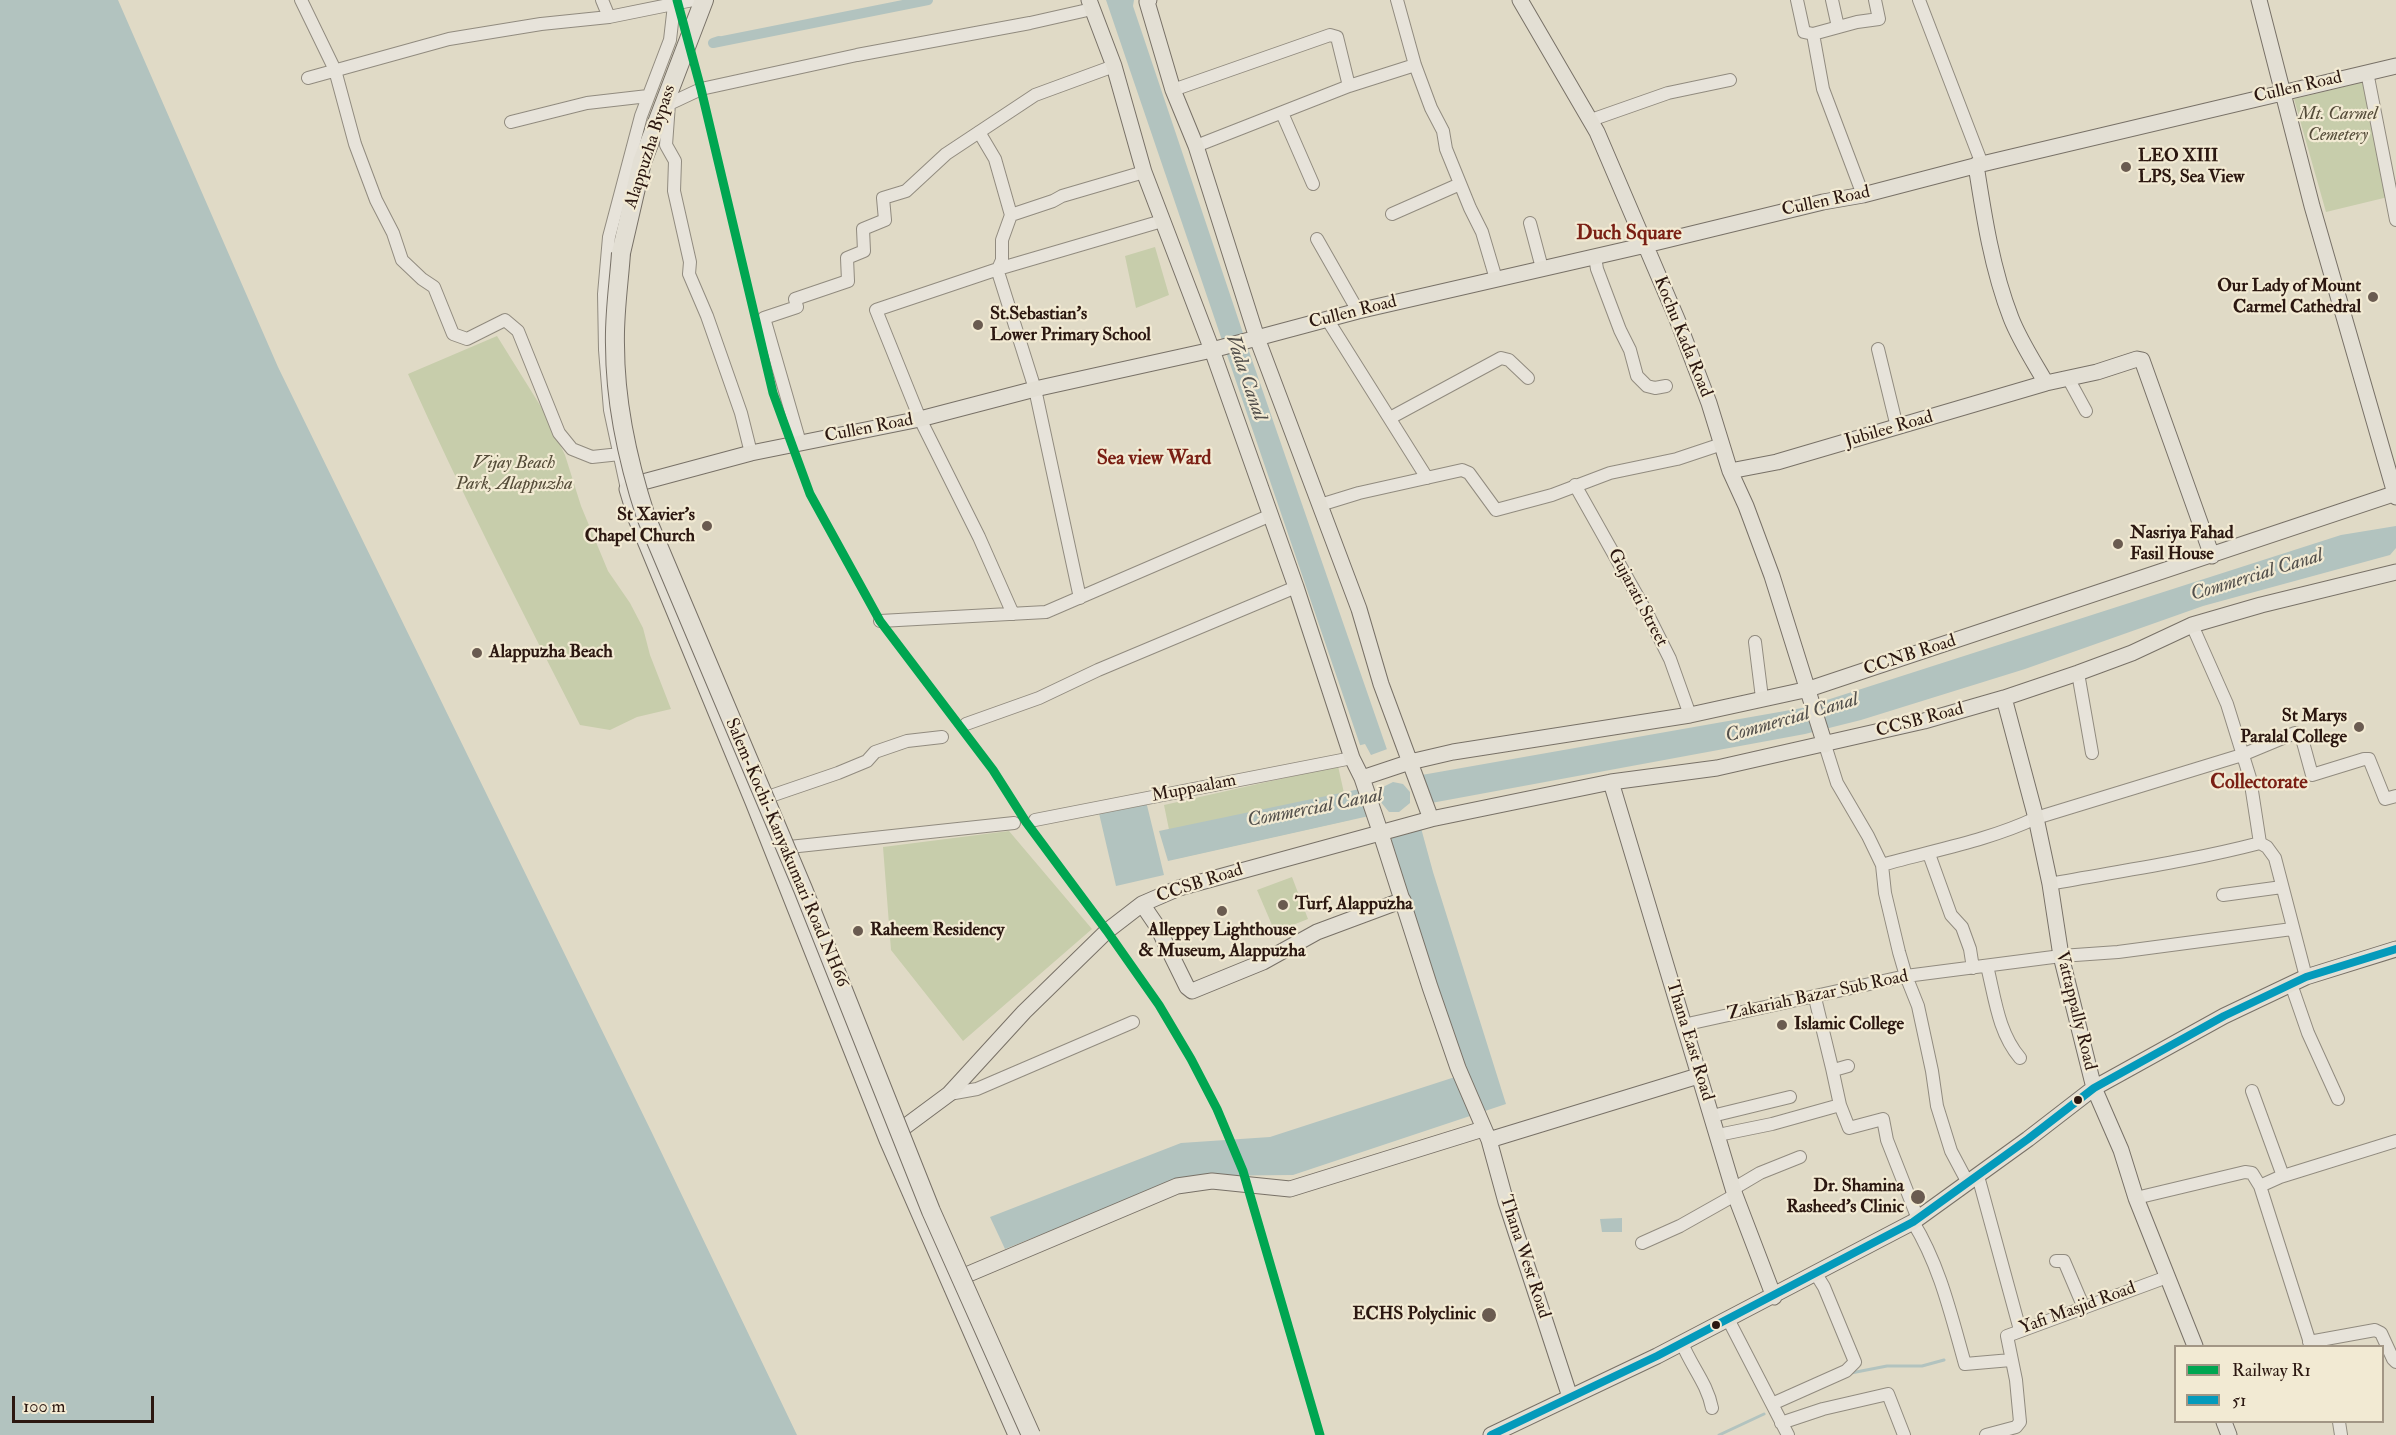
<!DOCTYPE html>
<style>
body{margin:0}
#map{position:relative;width:2396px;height:1435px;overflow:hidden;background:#e0dac6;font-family:"IM FELL Double Pica",serif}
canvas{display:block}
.legend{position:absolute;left:2174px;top:1345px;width:210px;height:78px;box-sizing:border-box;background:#f2ead3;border:2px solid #a29685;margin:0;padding:8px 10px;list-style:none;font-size:18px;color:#2b1710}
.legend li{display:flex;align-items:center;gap:12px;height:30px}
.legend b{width:30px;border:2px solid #a29685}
.scale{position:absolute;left:12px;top:1396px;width:142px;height:27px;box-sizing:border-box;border:3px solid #2b1710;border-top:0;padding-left:8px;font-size:18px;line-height:21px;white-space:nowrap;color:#2b1710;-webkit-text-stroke:4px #f2ead3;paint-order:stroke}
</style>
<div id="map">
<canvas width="2396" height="1435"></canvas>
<ul class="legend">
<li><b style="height:8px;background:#00a651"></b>Railway R1</li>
<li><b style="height:8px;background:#049abb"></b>51</li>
</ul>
<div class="scale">100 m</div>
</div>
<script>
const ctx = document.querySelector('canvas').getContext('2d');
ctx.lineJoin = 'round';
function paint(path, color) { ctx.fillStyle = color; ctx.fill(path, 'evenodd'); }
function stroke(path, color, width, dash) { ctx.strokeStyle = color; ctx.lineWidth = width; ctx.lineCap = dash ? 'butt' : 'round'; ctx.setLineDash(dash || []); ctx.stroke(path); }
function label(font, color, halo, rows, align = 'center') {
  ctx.font = font + ' "IM FELL Double Pica",serif'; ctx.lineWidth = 4.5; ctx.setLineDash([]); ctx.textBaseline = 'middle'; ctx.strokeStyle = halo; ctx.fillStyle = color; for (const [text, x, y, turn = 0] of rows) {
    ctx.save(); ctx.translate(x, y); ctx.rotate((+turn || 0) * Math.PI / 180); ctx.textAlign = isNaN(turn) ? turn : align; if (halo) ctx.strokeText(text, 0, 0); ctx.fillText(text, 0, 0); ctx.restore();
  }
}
paint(new Path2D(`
 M2364 82 2388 197 2326 212 2294 99Z
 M1155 247 1169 295 1136 308 1125 256Z
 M497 336 543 410 565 455 581 506 608 571 630 603 643 628 650 655 671 709 637 717 610 730 580 725C521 609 461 493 408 374Z
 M1338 766 1350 820 1175 859 1164 805Z
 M1009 831 1092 929 963 1041 891 950 883 847Z
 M1292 877 1308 919 1275 932 1257 890Z`), '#c7cdab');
paint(new Path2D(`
 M0 0H118L278 367 653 1135 797 1435H0Z
 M1106 0H1134L1133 6 1251 357 1392 764 1399 779 1802 708 2341 535 2396 526V548L2390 555 2203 606 2025 669 1861 720 1805 734 1415 806 1433 872 1506 1104 1293 1175 1197 1176 1178 1180 1005 1249 990 1217 1181 1143 1270 1137 1455 1077 1378 814 1168 861 1159 831 1374 786Z
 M1145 797 1164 875 1116 886 1098 809Z
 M1622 1218V1232H1602L1600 1219Z`), '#b2c3bf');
paint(new Path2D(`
 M1365 744 1371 755 1390 748 1401 775 1420 771 1432 806 1419 809 1424 829 1391 837 1392 841 1384 842 1376 817 1368 819 1358 786 1370 784 1357 746ZM1393 782 1403 784 1410 792V803L1399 812H1389L1380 801 1381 792 1383 787Z`), '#e0dac6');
stroke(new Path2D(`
 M1851 1373 1887 1366H1922L1944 1360
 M1719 1435 1764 1414`), '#b2c3bf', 3);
stroke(new Path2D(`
 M719 41 713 43 928 0`), '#b2c3bf', 10);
const minor = new Path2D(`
 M301 0 335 70 355 144 376 200 393 233 402 260 422 279 434 287 453 334 467 339 505 320 518 331 559 433 572 449 592 457 620 454
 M602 0 609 17
 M1397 0 1415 65 1431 108 1443 131 1446 149 1470 208 1482 232 1496 279
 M1797 0 1804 32 1813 34 1823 89 1863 195
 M1832 0 1838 27
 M1919 0 1982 164
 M1813 34 1857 22 1879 19 1875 0
 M2367 72 2396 220
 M308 78 449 39 541 24 609 17 693 0
 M1173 90 1330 35 1337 37 1349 86
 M1282 113 1313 184
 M1591 120 1668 93 1730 80
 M511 122 587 103 648 96
 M979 132 995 159 1011 215
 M1196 146 1349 86 1415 65
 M1392 214 1460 184
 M1530 223 1542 268
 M1317 239 1358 311
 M1595 257 1597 269 1620 330 1630 350 1637 376 1647 386 1655 388 1666 386
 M1327 319 1427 478
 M1878 349 1897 427
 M2068 378 2086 411
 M1390 418 1501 358 1509 360 1528 378
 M800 443 764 318 797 307 795 299 848 281 847 258 864 251 863 229 885 220 883 198 906 191 946 154 1035 95 1114 66
 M751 453 741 413 707 316 689 274 690 262 674 191 675 161 666 145 669 104 701 89 857 55 1030 23 1092 9
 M1575 485 1648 615 1670 659 1690 715
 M627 489 610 410 605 350 604 294 609 237 641 116 670 40 674 5
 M1320 505 1359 493 1462 470 1469 473 1496 510 1552 495 1610 473 1677 459 1722 444
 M1080 598 1035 389 999 275 998 269 1002 260V240L1011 215 1053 201 1062 196 1144 172
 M1013 614 979 537 920 419 876 310 998 269 1162 221
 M880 621 1046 612 1271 515
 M2192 625 2227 704 2250 778 2260 843
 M1755 642 1762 698
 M2078 673 2092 753
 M966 724 1039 698 1098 670 1296 587
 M1825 745 1837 783 1868 836 1882 865 1885 893 1899 952 1906 976 1918 1006 1932 1071 1937 1106 1951 1151 1968 1183
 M759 800 838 773 867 761 875 752 907 741 942 737
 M1035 820 1352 758
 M780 848 1014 823
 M1929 854 1951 915 1962 927 1970 949 1973 968
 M1882 865C1934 850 1987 841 2036 818L2242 755 2295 733 2301 735 2312 775 2364 759H2369L2385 799 2396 796
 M2050 884C2120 871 2191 861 2260 843L2267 847 2275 858 2306 977
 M2223 895 2282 887
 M1987 966C1995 998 1998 1032 2020 1058
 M2291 984 2308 1033 2338 1099
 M1815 998 1832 1068 1834 1070 1848 1066
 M1683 1025 1906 976 2061 956 2118 952 2292 929
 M1832 1068 1840 1105
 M2252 1091 2283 1176
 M949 1094 977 1089 1133 1022
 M1712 1116 1790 1097
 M1718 1135 1772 1124 1840 1105 1849 1128 1883 1119 1887 1140 1918 1219
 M1978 1176 2020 1330
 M2260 1186 2311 1346
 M1733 1189 1760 1173 1800 1157
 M2136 1198 2245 1172 2252 1173 2260 1186 2280 1177 2396 1141
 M1913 1222C1940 1266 1951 1315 1965 1364L2011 1360
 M1642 1243 1680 1226 1735 1195
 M2056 1261H2064L2084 1308
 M1728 1319 1788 1435
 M2309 1342 2375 1330 2381 1333 2393 1359 2396 1362
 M1682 1343C1691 1366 1707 1383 1712 1408
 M1772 1404 1846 1371 1855 1362 1824 1287 1816 1274
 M2339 1422 2341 1435
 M1781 1423 1823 1409 1888 1394 1904 1435
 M1986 1435 2016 1427 2020 1422 2016 1380 2007 1336 2167 1277`);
const major = new Path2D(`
 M1089 0 1114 66 1144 172 1212 350 1296 587 1352 758 1362 778 1380 831 1430 987 1458 1068 1489 1140 1506 1202 1570 1397
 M1149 0 1147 2 1173 90 1196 146 1257 338 1359 609 1381 684 1431 819
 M1520 0 1597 132 1677 319 1709 403 1730 471 1746 506 1772 576 1825 745
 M2259 0 2312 206 2396 497
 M1976 165C1984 217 1992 269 2011 318 2020 341 2034 362 2046 383L2097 372 2137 359 2142 360 2212 556
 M1730 471 1777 462 2046 383
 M2004 698 2036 818 2050 884 2061 956 2094 1088 2121 1150 2136 1198 2195 1346
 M1362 778 1410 762 1453 752 1690 715 1809 689 2396 493
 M1611 782 1735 1195 1774 1297
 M1142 904 1157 926 1187 987 1192 991 1263 962 1317 932 1403 900
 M891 1137 949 1094 1024 1012 1107 931 1142 904 1179 888 1431 819 1611 782 1717 768 1924 721 2004 698 2078 673 2132 653 2192 625 2261 605 2396 572
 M1489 1140 1698 1076
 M952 1281 1177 1186 1212 1181 1290 1189 1483 1129
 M2224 1422 2229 1435
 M1016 1435 887 1140 753 802 636 519 627 489 643 482 751 453 920 419 1035 389 1212 350 1358 311 1646 245 1823 202 1863 195 1982 164 2396 66
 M1491 1435 1657 1356 1913 1222 2028 1139 2094 1088 2224 1016 2306 977 2396 949`);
const highway = new Path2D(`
 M621 253 642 162 704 0`);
stroke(minor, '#918b7f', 14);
stroke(major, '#787167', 17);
stroke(highway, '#787167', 20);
stroke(minor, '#e7e3da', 12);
stroke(major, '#e3dfd4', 15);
stroke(highway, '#e3dfd4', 18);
const highwayBridge = new Path2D(`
 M621 253C619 283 614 314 615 345 615 404 628 462 646 517L803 889 931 1211 1031 1435`);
stroke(highwayBridge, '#787167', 20, []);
stroke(highwayBridge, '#e3dfd4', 18);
stroke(new Path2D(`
 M1491 1435 1657 1356 1913 1222 2028 1139 2094 1088 2224 1016 2306 977 2396 949`), '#049abb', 8);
stroke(new Path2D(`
 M677 0 701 89 773 393 810 494 880 621 993 770 1026 822 1107 931 1159 1005 1191 1059 1217 1109 1243 1171 1320 1435`), '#00a651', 9);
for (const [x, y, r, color] of [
 [2126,167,6,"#6a5b50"],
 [2373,297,6,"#6a5b50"],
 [978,325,6,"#6a5b50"],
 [707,526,6,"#6a5b50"],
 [2118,544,6,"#6a5b50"],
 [477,653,6,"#6a5b50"],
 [2359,727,6,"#6a5b50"],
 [1283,905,6,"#6a5b50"],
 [1222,911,6,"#6a5b50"],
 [858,931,6,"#6a5b50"],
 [1782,1025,6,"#6a5b50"],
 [2078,1100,5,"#2b1710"],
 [1918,1197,8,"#6a5b50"],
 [1489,1315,8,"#6a5b50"],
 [1716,1325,5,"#2b1710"]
]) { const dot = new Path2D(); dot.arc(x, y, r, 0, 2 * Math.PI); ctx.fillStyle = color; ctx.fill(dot); stroke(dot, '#f2ead3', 2); }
label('18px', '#2b1710', '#f2ead3', [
 ["Cullen Road",2298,88,-13],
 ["Alappuzha Bypass",651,147,-72],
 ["Cullen Road",1826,202,-12],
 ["Cullen Road",1353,313,-14],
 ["Kochu Kada Road",1682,337,68],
 ["Cullen Road",869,429,-11],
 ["Jubilee Road",1889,430,-16],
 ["Gujarati Street",1637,598,62],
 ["CCNB Road",1910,656,-18],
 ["CCSB Road",1920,721,-15],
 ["Muppaalam",1194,789,-11],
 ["Salem-Kochi-Kanyakumari Road NH66",786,853,67],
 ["CCSB Road",1200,884,-18],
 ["Zakariah Bazar Sub Road",1818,996,-12],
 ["Vattappally Road",2075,1011,76],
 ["Thana East Road",1689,1041,73],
 ["Thana West Road",1524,1257,72],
 ["Yafi Masjid Road",2078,1309,-20]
]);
label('italic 18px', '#544b38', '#f2ead3', [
 ["Mt. Carmel",2338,115],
 ["Cemetery",2338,136],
 ["Vijay Beach",514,464],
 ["Park, Alappuzha",514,485]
]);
label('bold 18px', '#2b1710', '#f2ead3', [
 ["LEO XIII",2138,157],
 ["LPS, Sea View",2138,178],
 ["Our Lady of Mount",2361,287,"right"],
 ["Carmel Cathedral",2361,308,"right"],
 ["St.Sebastian's",990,315],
 ["Lower Primary School",990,336],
 ["St Xavier's",695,516,"right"],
 ["Chapel Church",695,537,"right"],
 ["Nasriya Fahad",2130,534],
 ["Fasil House",2130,555],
 ["Alappuzha Beach",489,653],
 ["St Marys",2347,717,"right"],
 ["Paralal College",2347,738,"right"],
 ["Turf, Alappuzha",1295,905],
 ["Raheem Residency",870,931],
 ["Alleppey Lighthouse",1222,931,"center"],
 ["& Museum, Alappuzha",1222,952,"center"],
 ["Islamic College",1794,1025],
 ["Dr. Shamina",1904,1187,"right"],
 ["Rasheed's Clinic",1904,1208,"right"],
 ["ECHS Polyclinic",1476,1315,"right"]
], 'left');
label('bold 20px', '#7a1f14', '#f2ead3', [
 ["Duch Square",1629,235],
 ["Sea view Ward",1154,460],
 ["Collectorate",2259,784]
]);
label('italic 20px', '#53504c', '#f2ead3', [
 ["Vada Canal",1245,378,71],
 ["Commercial Canal",2257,576,-17],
 ["Commercial Canal",1792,719,-16],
 ["Commercial Canal",1315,809,-11]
]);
</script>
